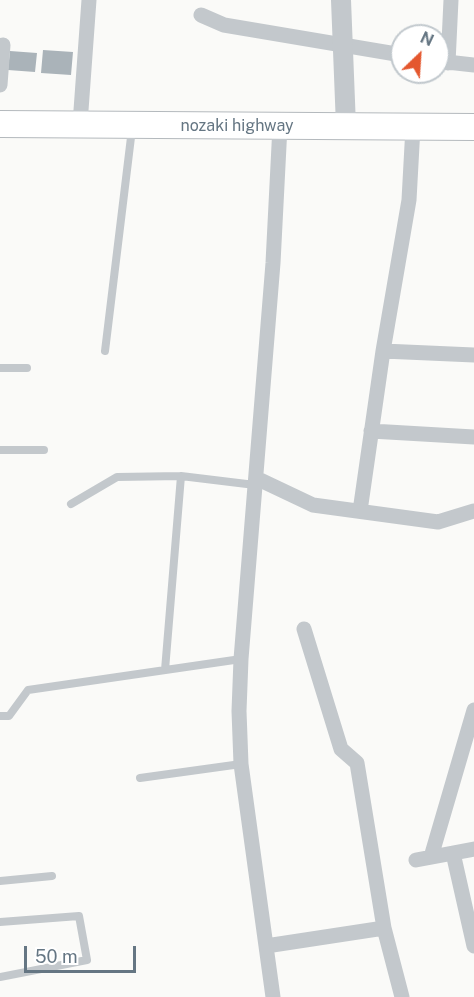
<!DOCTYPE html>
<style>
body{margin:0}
#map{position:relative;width:474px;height:997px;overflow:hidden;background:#fafaf8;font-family:"Public Sans",sans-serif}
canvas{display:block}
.north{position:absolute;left:390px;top:24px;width:60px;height:60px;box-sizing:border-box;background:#fff;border:2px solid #c1c8cd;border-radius:50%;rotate:25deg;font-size:16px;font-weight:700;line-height:24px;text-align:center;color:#657683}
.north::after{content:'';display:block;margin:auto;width:21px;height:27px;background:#e4572e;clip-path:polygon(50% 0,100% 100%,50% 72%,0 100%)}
.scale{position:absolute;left:24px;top:946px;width:112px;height:27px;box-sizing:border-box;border:3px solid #657683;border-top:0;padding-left:8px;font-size:18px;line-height:21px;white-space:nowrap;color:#657683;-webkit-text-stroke:4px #fff;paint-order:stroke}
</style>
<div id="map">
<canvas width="474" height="997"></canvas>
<div class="north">N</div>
<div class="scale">50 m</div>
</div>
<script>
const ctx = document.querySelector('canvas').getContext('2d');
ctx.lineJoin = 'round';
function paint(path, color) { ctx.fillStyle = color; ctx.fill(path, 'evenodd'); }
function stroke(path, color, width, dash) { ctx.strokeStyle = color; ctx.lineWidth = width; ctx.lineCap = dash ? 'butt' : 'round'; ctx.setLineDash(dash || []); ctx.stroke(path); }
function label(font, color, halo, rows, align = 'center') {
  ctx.font = font + ' "Public Sans",sans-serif'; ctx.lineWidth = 6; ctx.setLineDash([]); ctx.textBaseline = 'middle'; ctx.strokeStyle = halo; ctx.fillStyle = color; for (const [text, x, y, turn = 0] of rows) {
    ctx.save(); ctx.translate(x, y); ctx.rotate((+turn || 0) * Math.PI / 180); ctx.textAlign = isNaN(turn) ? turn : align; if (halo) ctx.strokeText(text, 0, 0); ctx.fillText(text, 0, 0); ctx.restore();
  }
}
paint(new Path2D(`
 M43 50 73 52 71 75 41 73Z
 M10 51 37 53 35 72 8 70Z`), '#aab3b9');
const trunk = new Path2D(`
 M0 124 474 127`);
stroke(trunk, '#b4b9bd', 28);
stroke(new Path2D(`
 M105 351 132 129
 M0 368H27
 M0 450H44
 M71 504 117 477 181 476
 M165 670 181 476 255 485
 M0 716H9L28 690 241 659
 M140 778 241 764
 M0 881 52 876
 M0 922 79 916 87 960 0 977`), '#c3c8cc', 8);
stroke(new Path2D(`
 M201 15 224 25 402 55
 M438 61 474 65
 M448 63 451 0
 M0 85 3 45
 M80 124 89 0
 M383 351 474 355
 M371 431 474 437
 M256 478 313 505 438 522 474 511
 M360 511 383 351 409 200 413 127
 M304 629 341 749 357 763 384 928 402 997
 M453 853 474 946
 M431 857 474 710
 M416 860 474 849
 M266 946 384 928
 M273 997 241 764 239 711 241 659 273 263 280 126`), '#c3c8cc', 15);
stroke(new Path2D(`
 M341 0 346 126`), '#c3c8cc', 20);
stroke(trunk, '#fff', 26);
label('16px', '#657683', '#fff', [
 ["nozaki highway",237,126]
]);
</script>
